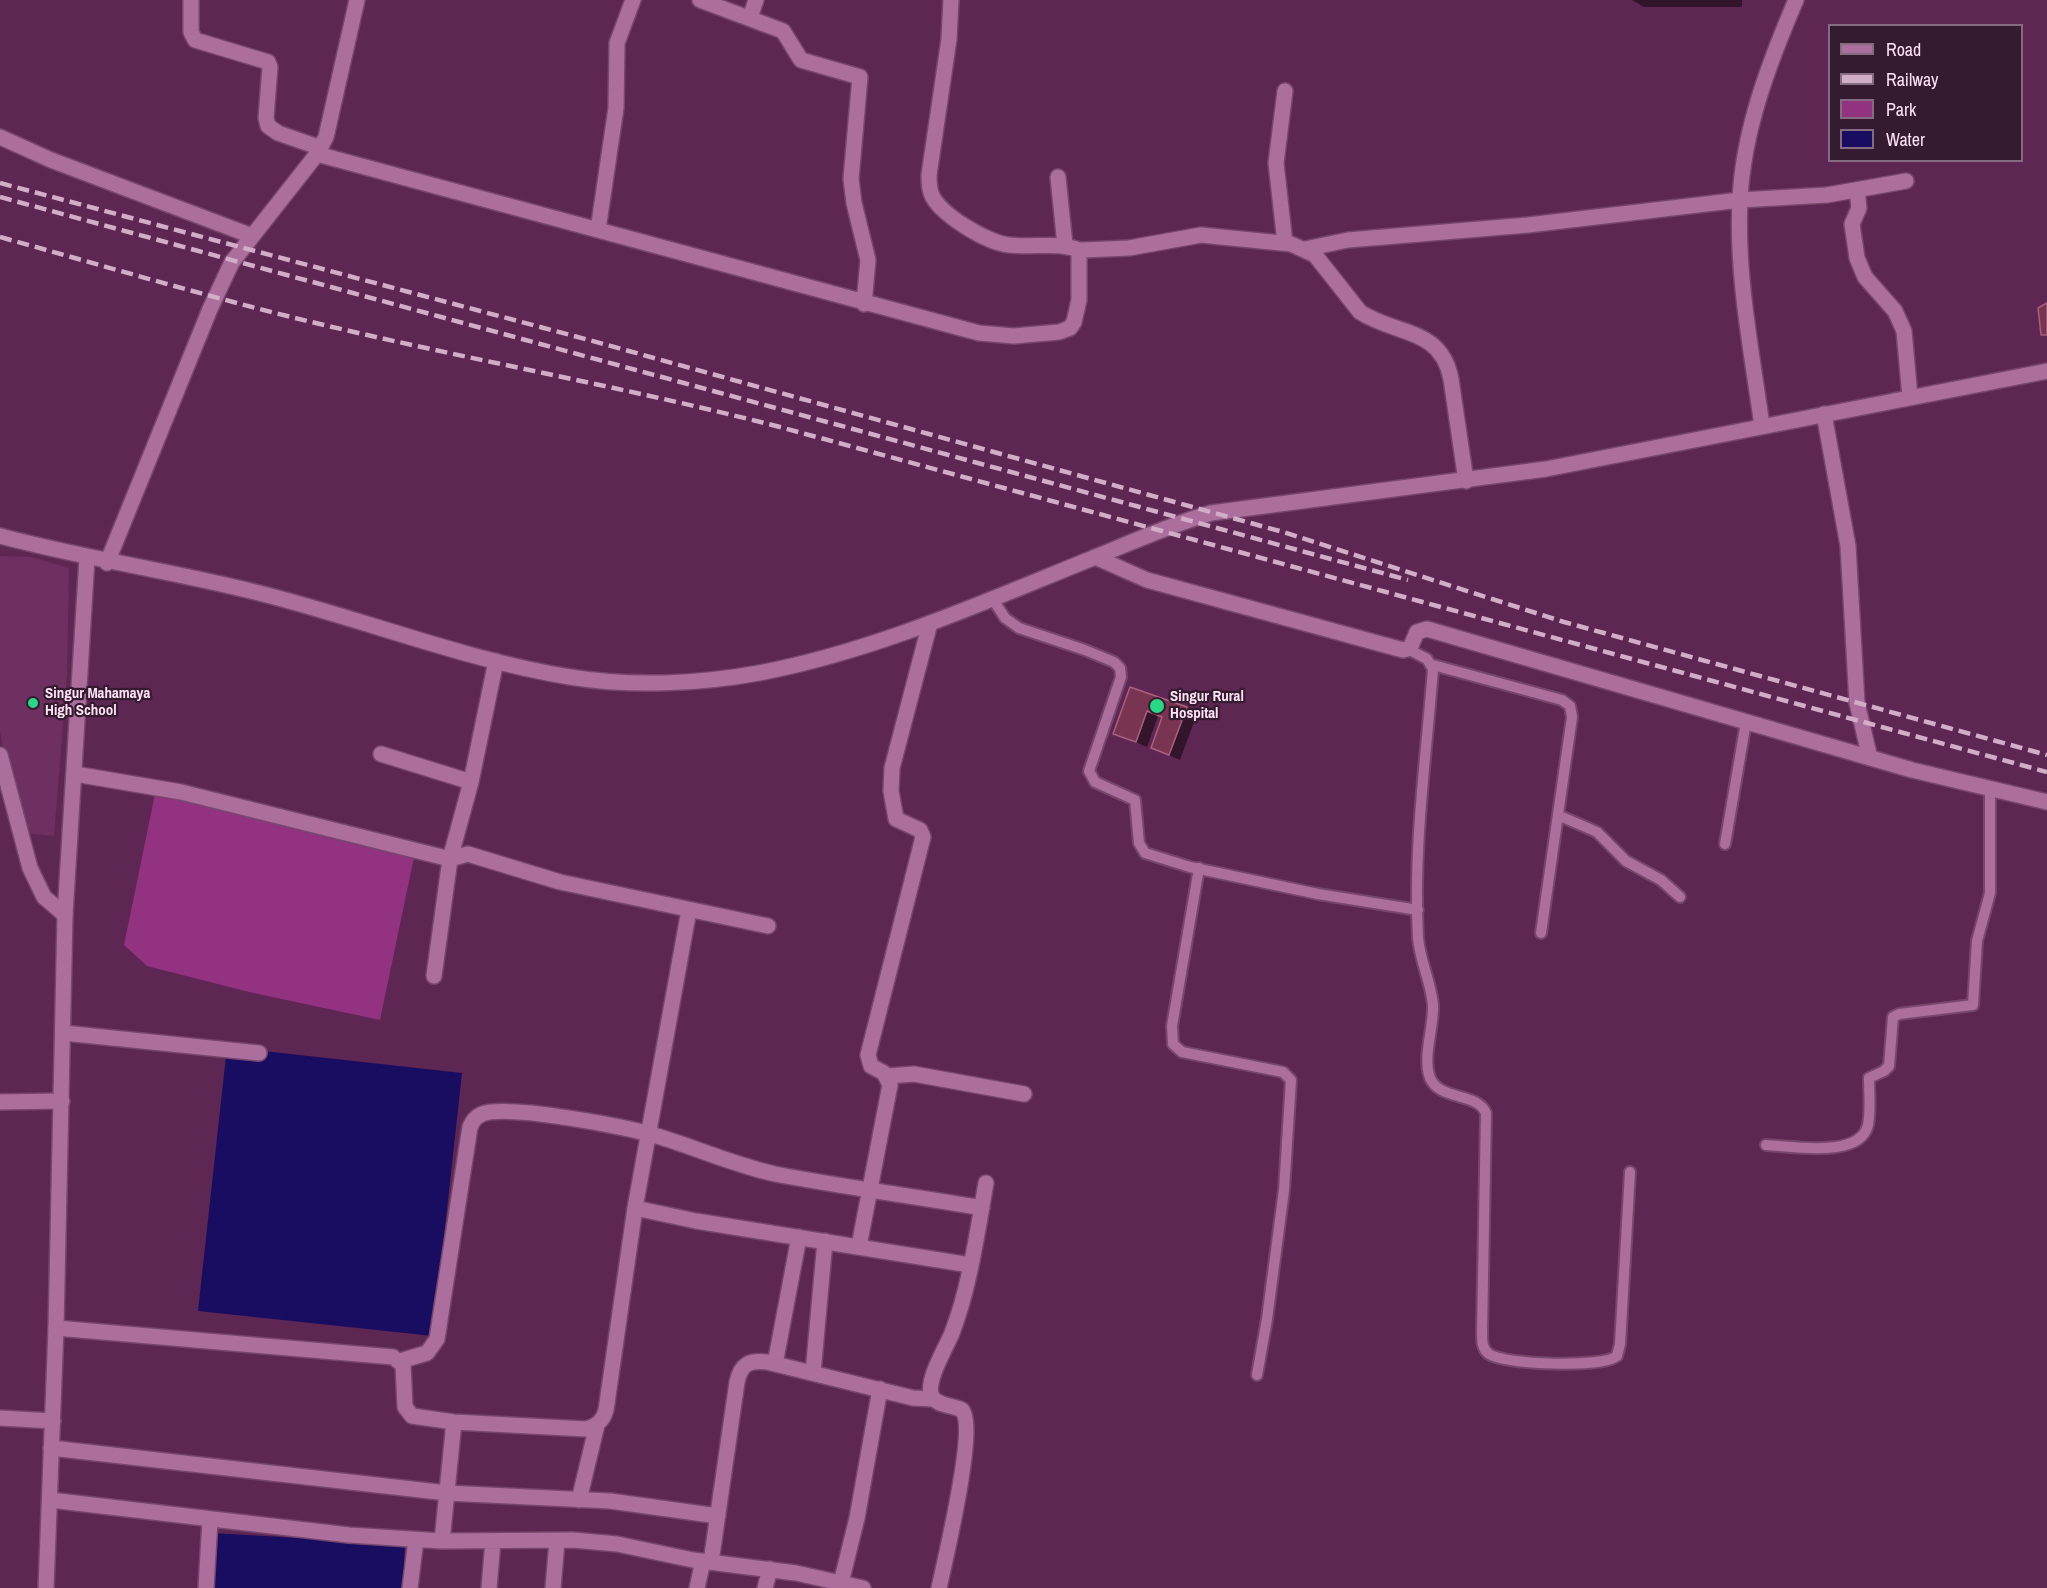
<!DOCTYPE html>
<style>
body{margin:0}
#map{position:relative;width:2047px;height:1588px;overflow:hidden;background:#5e2652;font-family:"Archivo Narrow",sans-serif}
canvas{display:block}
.legend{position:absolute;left:1828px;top:24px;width:195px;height:138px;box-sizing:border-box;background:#351b2f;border:2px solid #856b7f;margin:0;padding:8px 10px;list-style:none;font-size:18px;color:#fee2f6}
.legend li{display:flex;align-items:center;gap:12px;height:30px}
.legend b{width:30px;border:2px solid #856b7f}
</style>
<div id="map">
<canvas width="2047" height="1588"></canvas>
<ul class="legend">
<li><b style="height:8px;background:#ac6e9d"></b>Road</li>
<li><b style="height:8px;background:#d1adc8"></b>Railway</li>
<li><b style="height:16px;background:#933280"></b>Park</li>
<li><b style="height:16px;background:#180d61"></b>Water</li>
</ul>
</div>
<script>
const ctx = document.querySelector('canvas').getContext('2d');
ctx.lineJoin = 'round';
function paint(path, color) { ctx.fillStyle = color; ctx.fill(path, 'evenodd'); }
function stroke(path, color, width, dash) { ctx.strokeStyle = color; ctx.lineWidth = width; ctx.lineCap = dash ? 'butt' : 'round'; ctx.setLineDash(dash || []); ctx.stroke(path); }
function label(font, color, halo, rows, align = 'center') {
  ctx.font = font + ' "Archivo Narrow",sans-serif'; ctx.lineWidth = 4.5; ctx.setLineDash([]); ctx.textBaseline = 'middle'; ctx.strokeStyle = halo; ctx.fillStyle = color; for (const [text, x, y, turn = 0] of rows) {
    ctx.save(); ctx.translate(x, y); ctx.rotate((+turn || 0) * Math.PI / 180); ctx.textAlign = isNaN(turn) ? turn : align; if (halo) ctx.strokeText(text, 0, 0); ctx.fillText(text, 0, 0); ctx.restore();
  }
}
paint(new Path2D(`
 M0 556 32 557 69 568 67 675 54 836 24 833 3 749 0 731Z`), '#6d3060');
paint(new Path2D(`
 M156 789 417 843 380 1020 249 992 147 966 124 945Z`), '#933280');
paint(new Path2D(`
 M227 1047 462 1073 433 1336 198 1311Z
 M212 1533 405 1544 403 1588H209Z`), '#180d61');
paint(new Path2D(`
 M1632 0H1742V7H1644Z
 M1131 688 1197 714 1180 760 1153 748 1164 718 1158 716 1147 747 1115 733Z`), '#0007');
const building = new Path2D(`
 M2047 303V335H2041L2038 308Z
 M1130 687 1187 707 1169 755 1151 748 1162 717 1147 711 1136 742 1113 734Z`);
paint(building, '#783450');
stroke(building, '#ab617d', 1.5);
const service = new Path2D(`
 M992 598 1005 618 1019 628 1085 650 1114 662 1120 668 1121 677 1089 771 1095 782 1135 800 1139 843 1145 853 1190 867 1318 894 1418 910
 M1408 649 1427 659 1433 669C1426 759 1413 848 1418 938 1420 961 1431 982 1433 1005 1434 1028 1422 1057 1430 1078 1440 1101 1477 1092 1486 1113L1482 1333C1482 1341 1482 1349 1489 1354 1505 1365 1603 1368 1617 1356L1620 1344 1630 1172
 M1433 665 1562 700 1570 706 1572 717 1541 933
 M1560 816 1597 832 1626 861 1661 880 1680 897
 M1725 844 1746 722
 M1199 868 1172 1026 1173 1044 1182 1052 1283 1072 1291 1080 1284 1190 1267 1319 1257 1375
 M1766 1145C1792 1146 1860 1159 1868 1125 1871 1110 1869 1093 1869 1078L1884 1071 1889 1066 1893 1017 1899 1014 1973 1005 1977 941 1990 893V789`);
const minor = new Path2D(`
 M191 0V32L195 40 268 62 270 67 266 118 268 126 278 133 321 148
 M700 0 783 31 801 60 860 77 851 179 854 203 868 260 864 304
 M951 0 949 39 929 175C929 181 929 187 931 193 938 214 988 243 1009 245 1034 248 1058 241 1082 251
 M750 18 756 0
 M1285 91 1276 163 1285 243
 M0 137 51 160 252 236
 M317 154 979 333 1014 336 1059 332 1070 328 1074 322 1079 300V254L1083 250 1129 248 1201 235 1291 244 1315 255 1360 312C1397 336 1441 327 1451 379L1466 481
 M1058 177 1065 245
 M1857 190 1859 208 1852 224 1857 258 1865 277 1895 311 1904 331 1910 397
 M598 230 616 108 617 43 633 0
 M1305 249 1348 240 1528 225 1740 200 1827 195 1906 181
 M1824 414 1848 546 1857 703 1870 758
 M1762 426C1752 353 1736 275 1740 200 1743 131 1769 63 1796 0
 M1095 557 1147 580 1403 650 1410 648 1417 632 1427 629 1912 770 2047 802
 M107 563 210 309 232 262 317 154 326 137 357 0
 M381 754 471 782
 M0 755 30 868 44 897 65 915
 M75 774 181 792 450 859 468 854 560 882 768 926
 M434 976 450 859 471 782 496 661
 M64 1033 259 1053
 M888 1076 914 1074 1024 1094
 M0 1102 62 1101
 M635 1208 696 1221 970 1265
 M859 1246 890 1085 884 1073 871 1066 868 1055 923 837 920 830 896 819 891 791 892 768 930 623
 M56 1328 393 1357 403 1365 405 1407 412 1416 454 1422 586 1429C597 1426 603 1421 606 1410L635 1208 689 910
 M400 1361 427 1353 437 1339 470 1127C473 1121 475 1117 482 1114 507 1104 628 1127 657 1136 697 1148 734 1165 775 1174 843 1187 913 1196 982 1208
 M775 1364 799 1237
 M813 1373 825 1241
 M0 1418 53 1421
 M51 1448 447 1493 610 1501 718 1516
 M50 1500 349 1535 442 1541 573 1540 617 1544 693 1560 796 1573 863 1588
 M579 1500 597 1425
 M442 1541 454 1422
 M711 1562 737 1382C741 1364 749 1360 767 1362L913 1398 933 1399
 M841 1583 857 1518 880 1389
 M206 1588 210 1520
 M410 1588 416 1540
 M489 1588 493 1541
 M553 1588 557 1541
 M697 1588 703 1561
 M765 1588 770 1569
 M939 1588C945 1560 977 1427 962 1410 953 1405 934 1406 931 1394 927 1378 946 1348 952 1333 970 1286 977 1233 986 1183`);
const tertiary = new Path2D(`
 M46 1588 56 1328 65 915 87 558`);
const secondary = new Path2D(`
 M0 536C86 559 173 571 259 593 363 619 465 660 570 677 631 687 699 684 759 673 875 651 984 602 1093 558 1132 542 1170 525 1211 513L1546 469 2047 371`);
stroke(service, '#76466c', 14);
stroke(minor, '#76466c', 18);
stroke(tertiary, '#76466c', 18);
stroke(secondary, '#76466c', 18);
stroke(service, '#ac6e9d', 10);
stroke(minor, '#ac6e9d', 15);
stroke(tertiary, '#ac6e9d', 15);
stroke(secondary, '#ac6e9d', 15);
stroke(new Path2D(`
 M0 183 589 340 1283 532 1564 622 2047 755
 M0 197 1408 580
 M0 237C108 267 215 299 324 325 476 361 629 388 780 427L2047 772`), '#d1adc8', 4.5, [12, 6]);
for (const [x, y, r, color] of [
 [33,703,6,"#27d885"],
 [1157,706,8,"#27d885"]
]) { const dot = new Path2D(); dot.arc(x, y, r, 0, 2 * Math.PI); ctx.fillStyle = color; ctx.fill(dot); stroke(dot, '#351b2f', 2); }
label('bold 15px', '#fee2f6', '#351b2f', [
 ["Singur Mahamaya",45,694],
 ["High School",45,711],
 ["Singur Rural",1170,697],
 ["Hospital",1170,714]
], 'left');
</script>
